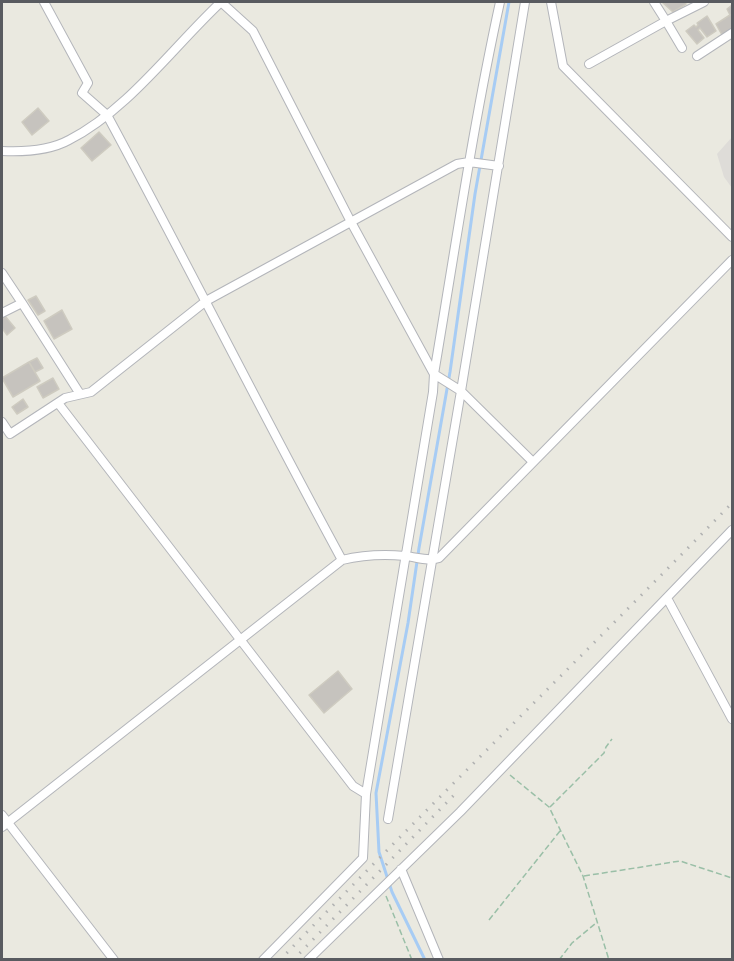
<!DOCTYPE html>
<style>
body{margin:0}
#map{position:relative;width:734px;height:961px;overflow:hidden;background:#eae9e0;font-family:"Archivo Narrow",sans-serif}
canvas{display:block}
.frame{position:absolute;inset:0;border:3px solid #595b60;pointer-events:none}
</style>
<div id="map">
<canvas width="734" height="961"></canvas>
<div class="frame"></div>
</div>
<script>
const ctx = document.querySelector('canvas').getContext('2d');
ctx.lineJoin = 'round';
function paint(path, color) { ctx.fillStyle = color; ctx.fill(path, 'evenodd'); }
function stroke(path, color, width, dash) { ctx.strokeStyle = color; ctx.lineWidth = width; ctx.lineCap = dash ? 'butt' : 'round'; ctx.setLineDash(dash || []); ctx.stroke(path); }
paint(new Path2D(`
 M732 137V188L724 177 717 154Z`), '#dedcd8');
stroke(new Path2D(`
 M425 960 392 892 379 852 376 793 408 623 419 548 450 372 475 194 509 2`), '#a7ccf4', 3);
const building = new Path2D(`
 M662 2H685L686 4 673 12Z
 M732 5V29L722 35 716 24 730 15 727 9Z
 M707 16 716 31 707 37 700 28 698 30 704 38 697 44 686 31 694 25 696 27 698 25 697 23Z
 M38 108 49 121 32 135 22 122Z
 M99 132 111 145 92 161 81 148Z
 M36 296 45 311 38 315 28 300Z
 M62 310 72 329 54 339 44 321Z
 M5 316 15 328 7 335 2 328V319Z
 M37 358 43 368 35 372 29 362Z
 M29 362 40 381 13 397 2 378Z
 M53 378 59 389 43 398 37 387Z
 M23 399 28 407 17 414 12 407Z
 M338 671 352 689 324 713 309 695Z`);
paint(building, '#c6c3be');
stroke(building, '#cecbc0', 1.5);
const minor = new Path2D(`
 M44 2 88 83 82 93 107 115C187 263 262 413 342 560
 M221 2 253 31 351 222 434 374 461 391 533 462
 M551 2 563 66 732 237
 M682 48 666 21 704 2
 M697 56 732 33
 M589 64 666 21 654 2
 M2 151C24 152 49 151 69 140 128 110 173 47 221 2
 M2 273 22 303 2 313
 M22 303 80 394
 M58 403 353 786 366 794 363 858 263 960
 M2 422 10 434 65 398 91 392 206 301 457 164 469 162 499 166
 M667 598 732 719
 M366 794 433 392 434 374C455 250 473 125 500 2
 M2 815 114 960
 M388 819 461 391 525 2
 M2 827 342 560C363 555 384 554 405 556 417 557 428 562 439 558L732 260
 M401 869 439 960
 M308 960 460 812 732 530`);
stroke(minor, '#b3b5ba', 10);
stroke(new Path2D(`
 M510 775 549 807 583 876 609 960
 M550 807 604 753 606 747 612 739
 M584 876 680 861 732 878
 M386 896 412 960
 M489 920 560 831
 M559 960 572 943 596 923`), '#9abfa7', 1.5, [6, 3]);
stroke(minor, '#fff', 8);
stroke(new Path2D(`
 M280 960C429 805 583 656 732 503
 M293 960 457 792`), '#b1b2b2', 3, [1.5, 8]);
</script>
